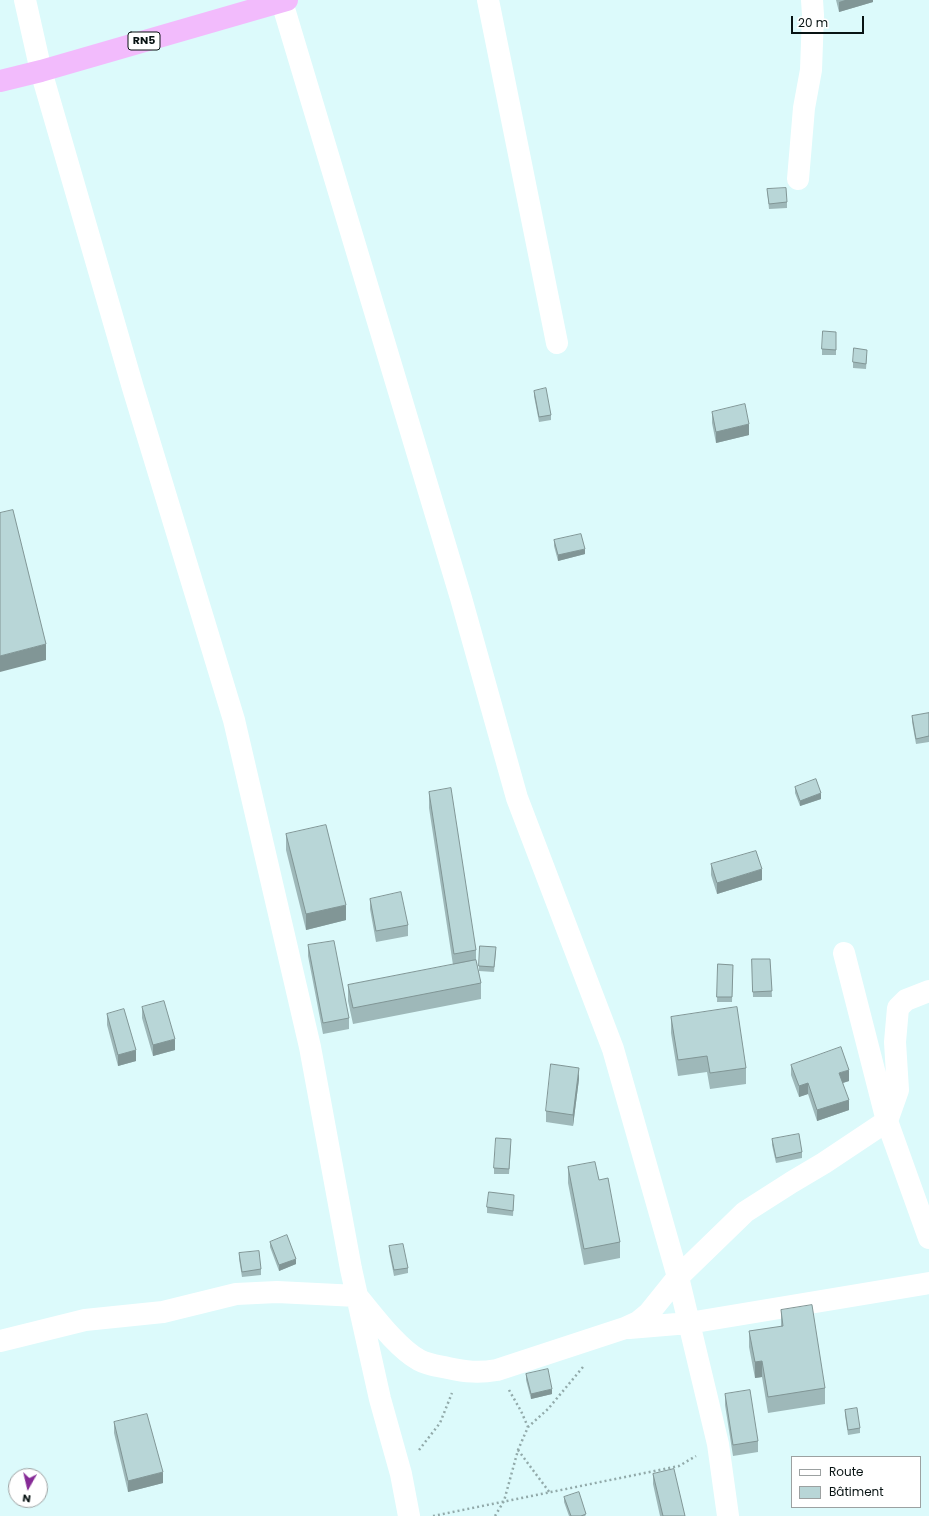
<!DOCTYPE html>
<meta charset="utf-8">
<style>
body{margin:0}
#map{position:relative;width:929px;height:1516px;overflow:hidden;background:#dcfafb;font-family:Poppins,sans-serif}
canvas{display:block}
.legend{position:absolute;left:791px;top:1456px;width:130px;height:52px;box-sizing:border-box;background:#fff;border:1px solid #9ca1a1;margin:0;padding:5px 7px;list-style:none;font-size:12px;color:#081313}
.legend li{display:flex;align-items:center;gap:8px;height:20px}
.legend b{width:20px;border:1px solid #9ca1a1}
.north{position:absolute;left:8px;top:1468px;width:40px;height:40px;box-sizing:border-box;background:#fff;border:1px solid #9ca1a1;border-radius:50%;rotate:188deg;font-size:11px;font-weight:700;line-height:16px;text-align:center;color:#081313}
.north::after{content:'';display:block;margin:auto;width:14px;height:18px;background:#862a96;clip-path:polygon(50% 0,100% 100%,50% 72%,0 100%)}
.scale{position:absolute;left:791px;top:16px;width:73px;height:18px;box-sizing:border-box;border:2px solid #081313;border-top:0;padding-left:5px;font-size:12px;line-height:14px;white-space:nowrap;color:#081313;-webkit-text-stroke:3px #fff;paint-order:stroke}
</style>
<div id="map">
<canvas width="929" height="1516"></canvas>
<ul class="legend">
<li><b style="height:5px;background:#fff"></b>Route</li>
<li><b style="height:11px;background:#b8d6d7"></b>Bâtiment</li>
</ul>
<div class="north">N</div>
<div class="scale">20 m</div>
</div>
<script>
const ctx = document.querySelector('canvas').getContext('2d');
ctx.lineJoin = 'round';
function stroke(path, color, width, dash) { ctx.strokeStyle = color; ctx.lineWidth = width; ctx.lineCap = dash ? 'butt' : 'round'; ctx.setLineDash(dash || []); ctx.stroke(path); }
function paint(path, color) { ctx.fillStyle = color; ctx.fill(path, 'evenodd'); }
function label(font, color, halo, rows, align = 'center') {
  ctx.font = font + ' Poppins,sans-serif'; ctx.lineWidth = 4; ctx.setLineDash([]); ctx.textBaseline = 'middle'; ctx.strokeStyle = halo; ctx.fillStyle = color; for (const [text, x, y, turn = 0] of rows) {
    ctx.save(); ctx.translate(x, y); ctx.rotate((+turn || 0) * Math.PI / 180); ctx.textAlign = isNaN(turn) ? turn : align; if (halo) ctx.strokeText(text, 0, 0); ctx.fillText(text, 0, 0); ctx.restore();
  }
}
stroke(new Path2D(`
 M509 1390 521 1411 528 1427
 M419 1450 440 1423 452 1393
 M518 1450 550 1493
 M433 1516 679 1466 696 1456
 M495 1516 504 1501 518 1450 528 1427 548 1409 583 1367`), '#92aaaa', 2.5, [2, 3]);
stroke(new Path2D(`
 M25 0 41 71 133 388 234 720 310 1047 351 1269 380 1399 401 1474 409 1516
 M488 0 557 343
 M282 2 461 598 517 798 613 1049 678 1277 718 1444 728 1516
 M798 179 804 108 811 70 813 15 812 0
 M844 953 887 1121 929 1238
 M629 1328 689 1323 929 1283
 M0 1341 85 1320 163 1312 236 1294 277 1292 357 1296C373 1315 397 1348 419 1360 428 1365 439 1366 448 1368 466 1372 479 1373 497 1370L625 1328 638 1322 649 1313 678 1277 745 1212 792 1182 824 1163 887 1121 898 1090 895 1042 898 1008 906 1000 929 991`), '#fff', 22);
stroke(new Path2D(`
 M0 81 41 71 287 0`), '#f2bbfc', 22);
paint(new Path2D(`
 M836 0H873V2L839 12Z
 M767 189 787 202V208L769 209Z
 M836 332V355H822V349Z
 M867 355 866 369 853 368V362Z
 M534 391 551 415V420L539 422 534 396Z
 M712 412 749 435 716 443 712 423Z
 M554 540 585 554 558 561 554 546Z
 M929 713V742L916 744 912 722V716Z
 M795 787 821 799 800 806 795 793Z
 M429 792 476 950V961L481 983V999L353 1024 348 1001V985L453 965 429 808Z
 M286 834 346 920 306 930 286 850Z
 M711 864 762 880 717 894 711 875Z
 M370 899 408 925V936L376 942 370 909Z
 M308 945 349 1018V1029L323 1034 308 956Z
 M496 952 494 972 479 971V966Z
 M752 959H770L772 997H753Z
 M718 964 733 965 732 1002H717Z
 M142 1007 175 1050 153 1056 142 1018Z
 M107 1014 136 1061 118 1066 107 1025Z
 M671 1017 746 1068V1084L710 1089 707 1072 678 1076 671 1033Z
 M791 1065 849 1081 843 1083 849 1110 817 1121 808 1094 799 1097 791 1075Z
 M579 1079 573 1126 546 1122V1111Z
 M772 1139 802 1152V1158L776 1163 772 1145Z
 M511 1145 509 1174H494V1168Z
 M568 1167 599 1180 620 1242V1258L584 1265 568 1183Z
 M514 1200 513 1216 487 1213V1207Z
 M270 1242 296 1264 279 1271 270 1247Z
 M389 1246 408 1268V1273L394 1276 389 1251Z
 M239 1253 261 1269V1275L242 1277 239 1259Z
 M781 1310 825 1388V1404L768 1413 762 1377 755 1378 749 1347V1331L781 1327Z
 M526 1374 552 1394 531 1399 526 1380Z
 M725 1394 758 1441V1452L733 1456 725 1405Z
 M845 1410 860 1428V1433L848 1435 845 1415Z
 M114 1422 163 1483 128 1492 114 1433Z
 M653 1474 685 1516H660L653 1484Z
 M564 1497 586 1516H569L564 1502Z`), '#9eb8b9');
paint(new Path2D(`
 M845 0H873V2L839 12V2Z
 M749 424V435L716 443V432Z
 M585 549V554L558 561V555Z
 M46 644V660L0 672V656Z
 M821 793V799L800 806V801Z
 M762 869V880L717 894V883Z
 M346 905V920L306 930V914Z
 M175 1039V1050L153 1056V1045Z
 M136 1050V1061L118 1066V1055Z
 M579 1068V1079L573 1126V1115Z
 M849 1070V1081L839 1084V1073Z
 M808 1083V1094L799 1097V1086Z
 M849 1100V1110L817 1121V1110Z
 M296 1259V1264L279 1271V1265Z
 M762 1361V1377L755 1378V1362Z
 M552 1389V1394L531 1399V1394Z
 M163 1472V1483L128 1492V1481Z`), '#819696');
const building = new Path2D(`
 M786 188 787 202 769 204 767 189Z
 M823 331 836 332V350L822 349Z
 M854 348 867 350 866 364 853 362Z
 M546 388 551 415 539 417 534 391Z
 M745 404 749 424 716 432 712 412Z
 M13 510 46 644 0 656V513Z
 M581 534 585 549 558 555 554 540Z
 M929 713V736L916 739 912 716Z
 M816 779 821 793 800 801 795 787Z
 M451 788 476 950 454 954 429 792Z
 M326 825 346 905 306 914 286 834Z
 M756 851 762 869 717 883 711 864Z
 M401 892 408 925 376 931 370 899Z
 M334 941 349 1018 323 1023 308 945Z
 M480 946 496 947 494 967 479 966Z
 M752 959H770L772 991 753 992Z
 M476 960 481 983 353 1008 348 985Z
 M718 964 733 965 732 997H717Z
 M164 1001 175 1039 153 1045 142 1007Z
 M737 1007 746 1068 710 1073 707 1056 678 1060 671 1017Z
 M124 1009 136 1050 118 1055 107 1014Z
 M841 1047 849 1070 839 1073 849 1100 817 1110 808 1083 799 1086 791 1065Z
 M551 1064 579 1068 573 1115 546 1111Z
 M799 1134 802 1152 776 1158 772 1139Z
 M496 1138 511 1139 509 1169 494 1168Z
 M595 1162 599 1180 608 1178 620 1242 584 1249 568 1167Z
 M489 1192 514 1195 513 1211 487 1207Z
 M287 1235 296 1259 279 1265 270 1242Z
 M403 1244 408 1268 394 1270 389 1246Z
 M259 1251 261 1269 242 1272 239 1253Z
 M812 1305 825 1388 768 1397 762 1361 755 1362 749 1331 783 1326 781 1310Z
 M548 1369 552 1389 531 1394 526 1374Z
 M750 1390 758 1441 733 1445 725 1394Z
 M857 1408 860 1428 848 1430 845 1410Z
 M147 1414 163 1472 128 1481 114 1422Z
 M674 1469 685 1516H663L653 1474Z
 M579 1492 586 1514 581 1516H571L564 1497Z`);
paint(building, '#b8d6d7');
stroke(building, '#819696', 1);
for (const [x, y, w] of [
 [144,41,32]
]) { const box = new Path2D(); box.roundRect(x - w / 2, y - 9, w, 18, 3); ctx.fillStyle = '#fff'; ctx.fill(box); stroke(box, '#081313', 1); }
label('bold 11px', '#081313', null, [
 ["RN5",144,41]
]);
</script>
